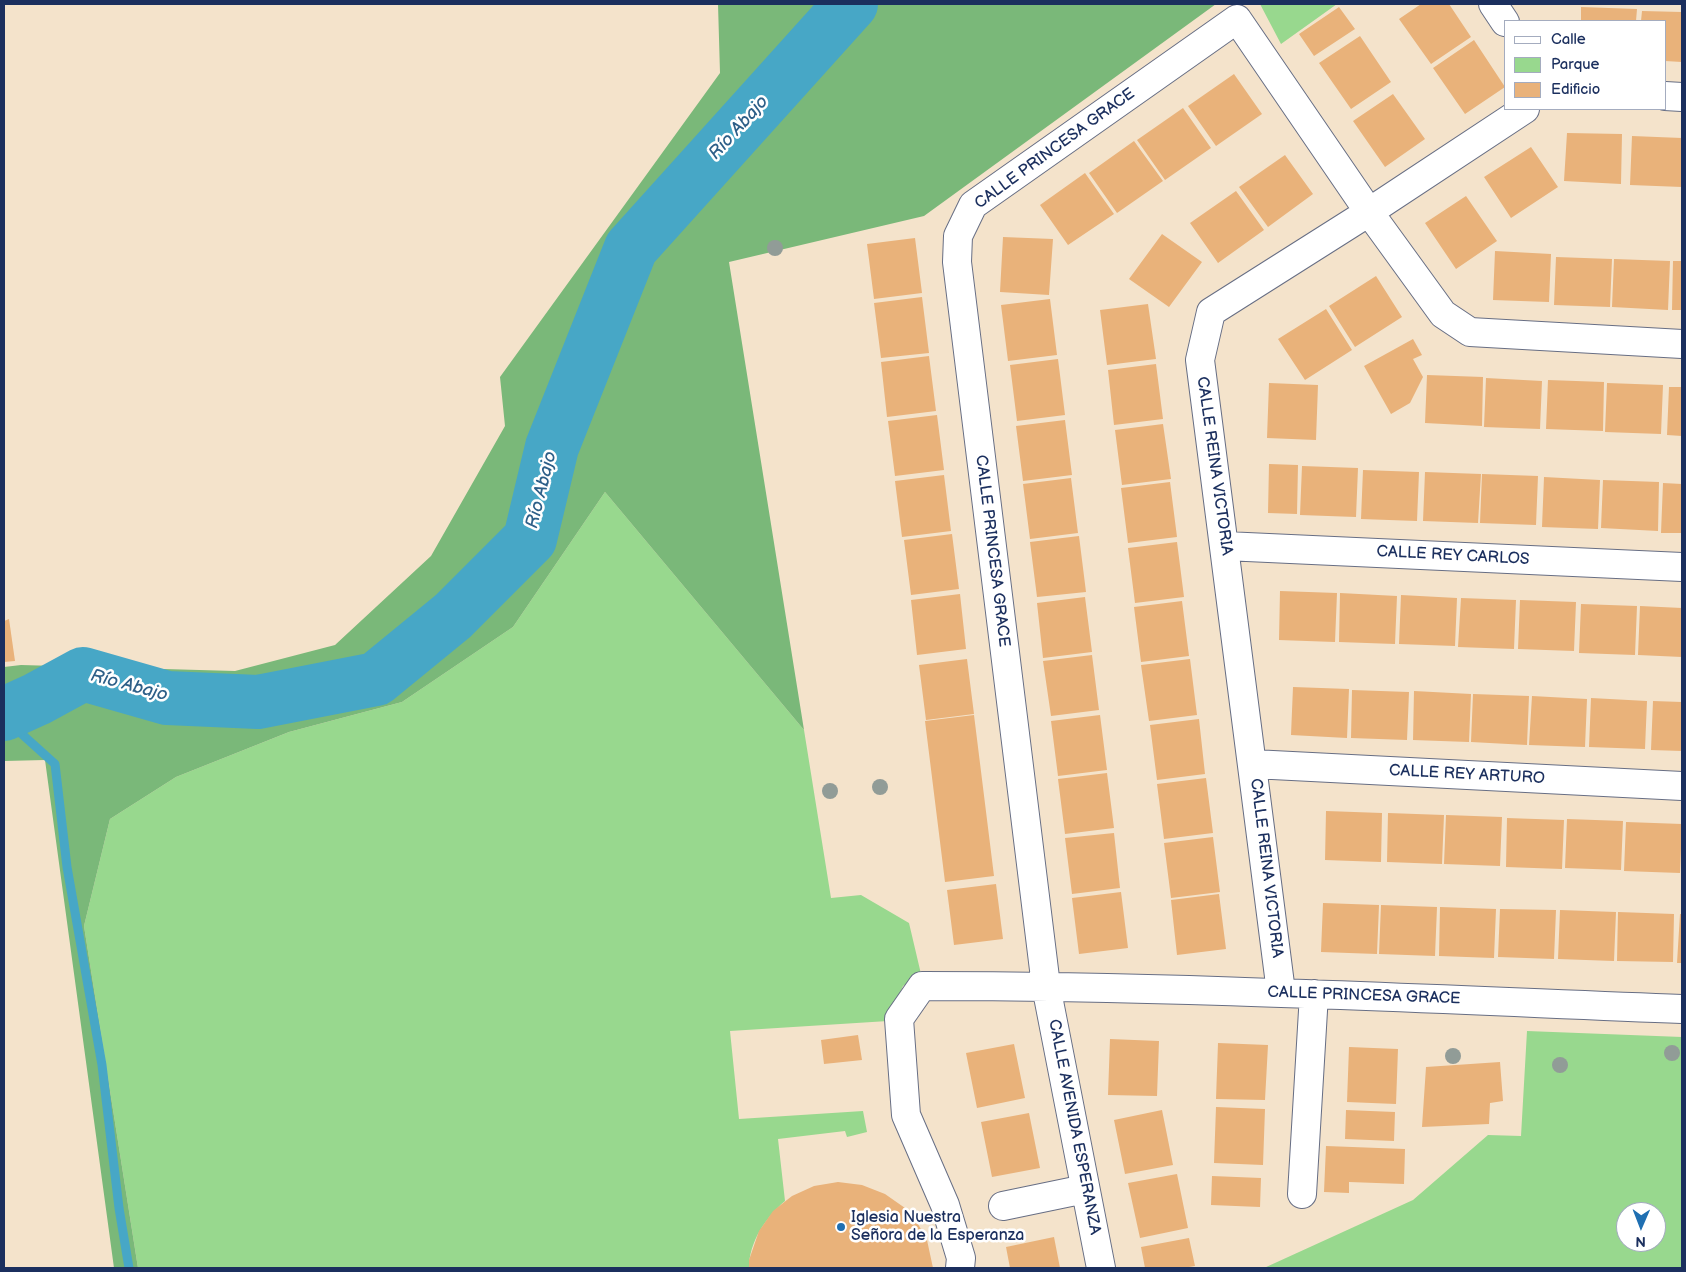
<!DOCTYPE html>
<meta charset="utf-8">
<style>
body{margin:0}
#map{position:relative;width:1686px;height:1272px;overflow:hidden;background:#f4e3cb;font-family:"Balsamiq Sans",sans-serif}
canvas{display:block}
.frame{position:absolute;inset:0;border:5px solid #1b2f5e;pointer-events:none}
.legend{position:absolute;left:1504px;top:20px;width:162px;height:90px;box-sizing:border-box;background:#fff;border:1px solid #a4acbf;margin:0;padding:6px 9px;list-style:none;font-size:15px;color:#1b2f5e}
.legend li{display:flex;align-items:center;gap:10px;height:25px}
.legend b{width:25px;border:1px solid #a4acbf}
.north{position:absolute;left:1616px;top:1202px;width:50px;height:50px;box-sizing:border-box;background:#fff;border:1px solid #a4acbf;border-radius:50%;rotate:181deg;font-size:14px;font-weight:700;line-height:20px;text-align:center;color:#1b2f5e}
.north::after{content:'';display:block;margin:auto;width:18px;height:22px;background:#1f6fb2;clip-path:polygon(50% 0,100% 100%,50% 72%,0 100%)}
</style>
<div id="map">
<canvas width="1686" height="1272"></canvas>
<div class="frame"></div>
<ul class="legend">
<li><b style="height:6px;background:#fff"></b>Calle</li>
<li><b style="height:14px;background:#98d88e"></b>Parque</li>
<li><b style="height:14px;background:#e9b27a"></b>Edificio</li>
</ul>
<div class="north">N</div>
</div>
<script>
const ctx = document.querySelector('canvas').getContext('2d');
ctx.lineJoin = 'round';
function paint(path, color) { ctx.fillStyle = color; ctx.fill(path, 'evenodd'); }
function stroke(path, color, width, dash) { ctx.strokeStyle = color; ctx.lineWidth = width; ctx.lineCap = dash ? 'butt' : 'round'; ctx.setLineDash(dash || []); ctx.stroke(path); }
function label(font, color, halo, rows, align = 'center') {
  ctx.font = font + ' "Balsamiq Sans",sans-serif'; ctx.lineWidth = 5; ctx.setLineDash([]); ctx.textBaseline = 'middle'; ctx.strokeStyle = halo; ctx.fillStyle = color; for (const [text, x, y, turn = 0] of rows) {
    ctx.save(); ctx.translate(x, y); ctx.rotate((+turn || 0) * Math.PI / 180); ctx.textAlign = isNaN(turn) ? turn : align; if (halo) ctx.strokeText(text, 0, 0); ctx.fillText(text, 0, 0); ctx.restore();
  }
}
paint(new Path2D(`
 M1260 4H1337L1281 44Z
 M605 492 804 730 831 898 861 895 909 923 921 974 903 986 888 1021 730 1031 739 1119 863 1111 867 1132 847 1137 845 1131 778 1139 785 1201C766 1217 749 1242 749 1268H138L84 926 110 819 176 777 289 732 402 702 513 627Z
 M1527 1031 1682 1037V1268H1264L1413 1200 1488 1135 1521 1136ZM1626 1212H1656V1242H1626Z`), '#98d88e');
paint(new Path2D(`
 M718 4H1216L924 216 729 262 804 730 605 492 513 627 402 702 289 732 176 777 110 819 84 926 138 1268H114L45 760 4 761V667L21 665 235 671 335 645 431 556 505 426 500 377 720 73Z`), '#7ab879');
stroke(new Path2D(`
 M4 718 55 764 67 867 102 1065 119 1208 129 1268`), '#47a7c6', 9);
stroke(new Path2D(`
 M4 714 37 699 83 674 167 698 258 702 376 679 453 616 530 539 552 447 631 248 851 4`), '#47a7c6', 54);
paint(new Path2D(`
 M1421 4H1449L1471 37 1431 64 1399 19Z
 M1339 7 1355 29 1314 56 1299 34Z
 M1581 7 1637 9 1636 21H1581Z
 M1642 11 1682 12V62L1665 61V21H1641Z
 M1360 36 1391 82 1351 109 1319 63Z
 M1474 40 1505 87 1465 114 1433 68Z
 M1234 74 1262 114 1216 146 1188 106Z
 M1393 94 1425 139 1385 167 1353 121Z
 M1183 108 1211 148 1165 180 1137 140Z
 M1567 133 1622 134 1621 184 1564 181Z
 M1632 136 1682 138V187L1630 185Z
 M1134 141 1163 181 1117 213 1089 173Z
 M1531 147 1558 187 1511 218 1484 177Z
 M1285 155 1313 194 1268 227 1239 187Z
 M1085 173 1114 214 1068 245 1040 205Z
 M1236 191 1264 230 1218 263 1190 223Z
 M1466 196 1497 241 1456 269 1425 223Z
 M1162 234 1202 262 1169 307 1129 279Z
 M1003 237 1053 239 1049 295 1000 292Z
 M915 238 922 293 874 299 867 244Z
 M1495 251 1551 254 1549 302 1493 300Z
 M1556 257 1612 259 1610 307 1554 305Z
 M1614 259 1670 261 1668 310 1612 307Z
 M1673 261H1682V310H1672Z
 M1376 276 1402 317 1355 347 1329 306Z
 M922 297 929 353 881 358 874 303Z
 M1050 299 1057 355 1008 361 1001 305Z
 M1148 304 1156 359 1107 365 1100 310Z
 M1326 309 1352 350 1305 380 1278 339Z
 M1413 339 1422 355 1413 359 1423 377 1410 403 1391 414 1364 366Z
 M929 356 936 411 887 417 881 362Z
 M1058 359 1065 415 1017 421 1010 365Z
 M1156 364 1163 419 1114 425 1108 370Z
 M1427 375 1483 377 1482 426 1425 423Z
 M1486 378 1542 381 1540 429 1484 427Z
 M1548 380 1604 382 1603 431 1546 429Z
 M1269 383 1318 385 1316 440 1267 438Z
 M1607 383 1663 385 1661 434 1605 432Z
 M1669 387H1682V436L1667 435Z
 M937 415 944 470 895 476 888 421Z
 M1065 420 1072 475 1023 481 1016 426Z
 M1163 424 1171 479 1122 485 1115 430Z
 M1269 464 1298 465 1297 514 1268 513Z
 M1302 466 1358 468 1356 517 1300 515Z
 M1363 470 1419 472 1417 521 1361 519Z
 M1425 472 1481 474 1478 523 1423 521Z
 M1482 474 1538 476 1536 525 1480 523Z
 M944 475 951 531 902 537 895 481Z
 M1544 477 1600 480 1598 529 1542 527Z
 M1071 478 1078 533 1030 539 1023 484Z
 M1603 480 1659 482 1658 531 1601 528Z
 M1170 482 1177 537 1128 543 1121 488Z
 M1663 483 1682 484V533H1661Z
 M952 534 959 589 911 595 904 540Z
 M1079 536 1086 592 1037 597 1030 542Z
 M1177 542 1184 597 1135 603 1128 548Z
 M1280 591 1337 593 1335 642 1279 640Z
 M1340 593 1397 596 1395 644 1339 642Z
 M960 594 966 649 917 655 911 600Z
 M1401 595 1457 598 1455 646 1399 644Z
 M1085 597 1092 652 1043 658 1037 603Z
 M1461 598 1516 600 1514 649 1458 647Z
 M1520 600 1576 602 1574 651 1518 649Z
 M1182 601 1189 656 1141 662 1134 607Z
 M1581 604 1637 606 1635 655 1579 653Z
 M1640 606 1682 608V657L1638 655Z
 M9 619 15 661 4 662V621Z
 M1092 655 1099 710 1051 716 1043 661Z
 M967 659 974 714 926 720 919 665Z
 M1190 659 1197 715 1149 721 1141 665Z
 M1293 687 1349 689 1347 738 1291 735Z
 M1352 690 1409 692 1407 740 1351 738Z
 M1414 691 1471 694 1469 742 1413 740Z
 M1473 694 1529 696 1527 745 1471 742Z
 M1532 696 1587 699 1585 747 1529 745Z
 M1591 698 1647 701 1645 749 1589 747Z
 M1653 701 1682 702V751L1651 750Z
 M974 715 994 876 945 882 925 721Z
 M1100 715 1107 770 1058 776 1051 721Z
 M1199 719 1205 774 1157 780 1150 725Z
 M1107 773 1114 828 1065 834 1058 779Z
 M1206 778 1213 833 1164 839 1157 784Z
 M1326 811 1382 813 1381 862 1325 860Z
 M1388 813 1444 815 1442 864 1387 862Z
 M1446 815 1502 817 1500 866 1444 864Z
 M1507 818 1564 820 1562 869 1506 867Z
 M1567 819 1623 821 1621 870 1565 868Z
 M1626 822 1682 824 1680 873 1624 871Z
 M1114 833 1120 888 1072 894 1065 838Z
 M1213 837 1220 892 1171 898 1164 843Z
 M996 884 1003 939 954 945 947 890Z
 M1121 892 1128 948 1079 954 1072 898Z
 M1219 894 1226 949 1177 955 1171 900Z
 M1323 903 1379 905 1377 954 1321 952Z
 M1381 905 1437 907 1435 956 1379 954Z
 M1440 907 1496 909 1494 958 1439 956Z
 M1500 909 1556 910 1554 959 1498 957Z
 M1560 910 1616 912 1614 961 1558 959Z
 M1618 912 1674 914 1673 962 1617 961Z
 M1680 914H1682V963H1677Z
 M858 1035 862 1060 824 1064 821 1040Z
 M1110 1039 1159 1041 1157 1096 1108 1095Z
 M1218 1043 1268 1045 1265 1100 1216 1099Z
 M1014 1044 1025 1098 977 1108 966 1053Z
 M1349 1047 1398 1049 1396 1104 1347 1102Z
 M1500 1062 1503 1101 1490 1103 1489 1124 1422 1127 1426 1067Z
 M1216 1107 1265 1109 1263 1165 1214 1163Z
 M1162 1110 1173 1165 1125 1174 1114 1120Z
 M1346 1110 1395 1112 1394 1141 1345 1139Z
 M1029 1113 1040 1168 992 1177 981 1122Z
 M1326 1146 1405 1149 1404 1184 1349 1182V1193L1324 1192Z
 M1177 1174 1188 1228 1140 1238 1128 1183Z
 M1212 1176 1261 1178 1260 1207 1211 1205Z
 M838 1182 862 1185 885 1194 905 1208 918 1224 927 1240 933 1268H749V1260L759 1231 773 1211 792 1196 814 1186Z
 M1054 1237 1060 1268H1010L1006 1247Z
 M1189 1238 1195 1266 1183 1268H1145L1141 1247Z`), '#e9b27a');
const minor = new Path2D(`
 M1493 4 1505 22
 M1665 96 1682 97
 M1225 546 1682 567
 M1253 764 1682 786
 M1281 992 1200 360 1211 312 1369 212 1525 109
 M1302 1194 1314 994
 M1003 1206 1085 1189
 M960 1268 961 1258 945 1205 906 1115 899 1019 922 986C1176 986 1429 999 1682 1009
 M1101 1268 1046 986 957 262 958 236 973 205 1237 19 1369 212 1443 314 1470 332 1682 344`);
stroke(minor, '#676e84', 30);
stroke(minor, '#fff', 28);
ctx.fillStyle = '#919c97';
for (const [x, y] of [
 [775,248],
 [880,787],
 [830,791],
 [1672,1053],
 [1453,1056],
 [1560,1065]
]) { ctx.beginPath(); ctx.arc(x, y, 8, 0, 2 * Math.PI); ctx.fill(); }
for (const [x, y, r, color] of [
 [841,1227,5,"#1f6fb2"]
]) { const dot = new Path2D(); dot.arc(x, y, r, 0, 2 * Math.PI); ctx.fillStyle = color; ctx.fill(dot); stroke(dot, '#fff', 2); }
label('16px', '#1b2f5e', '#fff', [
 ["CALLE PRINCESA GRACE",1055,149,-36],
 ["CALLE REINA VICTORIA",1214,466,82],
 ["CALLE PRINCESA GRACE",992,551,83],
 ["CALLE REY CARLOS",1453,556,3],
 ["CALLE REY ARTURO",1467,775,3],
 ["CALLE REINA VICTORIA",1266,868,83],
 ["CALLE PRINCESA GRACE",1364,996,2],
 ["CALLE AVENIDA ESPERANZA",1074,1127,79]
]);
label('16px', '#1b2f5e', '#fff', [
 ["Iglesia Nuestra",851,1218],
 ["Señora de la Esperanza",851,1236]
], 'left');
label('italic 18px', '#2d5f88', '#fff', [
 ["Río Abajo",739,128,-48],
 ["Río Abajo",542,490,-76],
 ["Río Abajo",129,686,15]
]);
</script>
